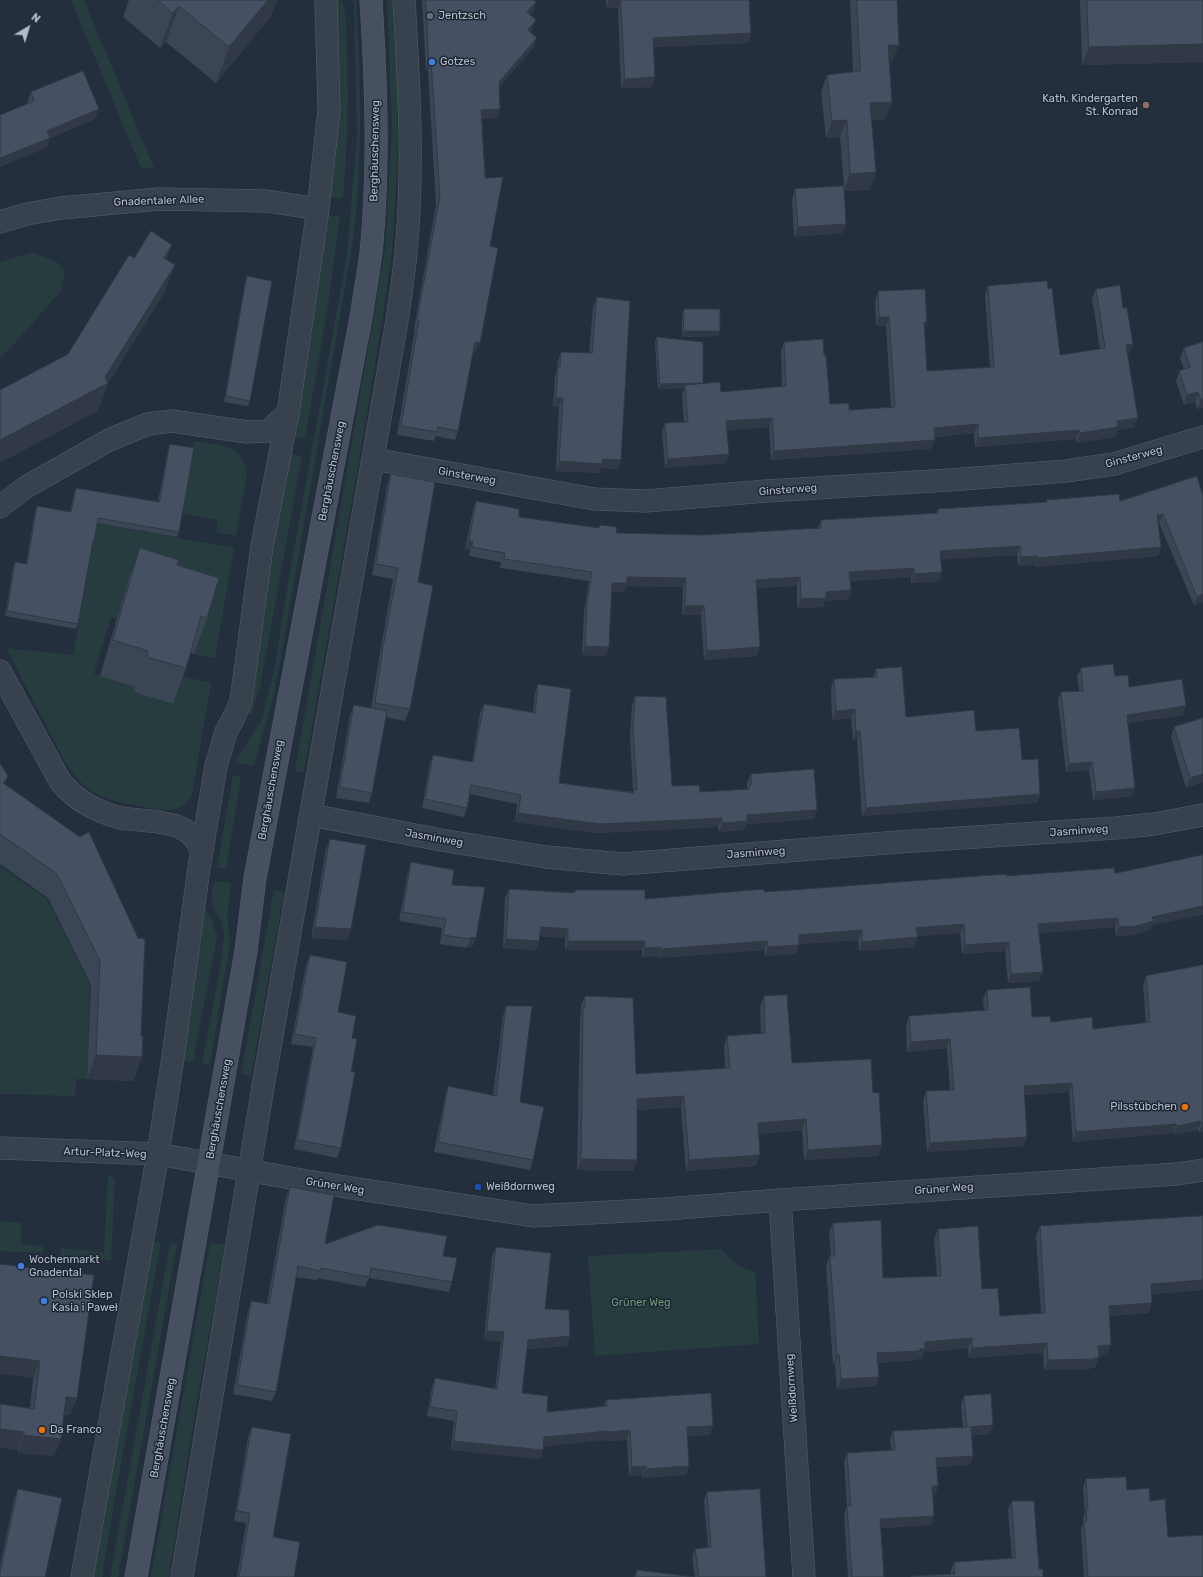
<!DOCTYPE html>
<meta charset="utf-8">
<style>
body{margin:0}
#map{position:relative;width:1203px;height:1577px;overflow:hidden;background:#242f3e;font-family:Rubik,sans-serif}
canvas{display:block}
.north{position:absolute;left:8px;top:8px;width:40px;height:40px;-webkit-text-stroke:3px #1d2633;paint-order:stroke;rotate:38deg;font-size:11px;font-weight:700;line-height:16px;text-align:center;color:#b4bcc9}
.north::after{content:'';display:block;margin:auto;width:14px;height:18px;background:#b4bcc9;clip-path:polygon(50% 0,100% 100%,50% 72%,0 100%)}
</style>
<div id="map">
<canvas width="1203" height="1577"></canvas>
<div class="north">N</div>
</div>
<script>
const ctx = document.querySelector('canvas').getContext('2d');
ctx.lineJoin = 'round';
function paint(path, color) { ctx.fillStyle = color; ctx.fill(path, 'evenodd'); }
function stroke(path, color, width, dash) { ctx.strokeStyle = color; ctx.lineWidth = width; ctx.lineCap = dash ? 'butt' : 'round'; ctx.setLineDash(dash || []); ctx.stroke(path); }
function label(font, color, halo, rows, align = 'center') {
  ctx.font = font + ' Rubik,sans-serif'; ctx.lineWidth = 3; ctx.setLineDash([]); ctx.textBaseline = 'middle'; ctx.strokeStyle = halo; ctx.fillStyle = color; for (const [text, x, y, turn = 0] of rows) {
    ctx.save(); ctx.translate(x, y); ctx.rotate((+turn || 0) * Math.PI / 180); ctx.textAlign = isNaN(turn) ? turn : align; if (halo) ctx.strokeText(text, 0, 0); ctx.fillText(text, 0, 0); ctx.restore();
  }
}
paint(new Path2D(`
 M71 0H84L154 168H141Z
 M334 0H341L343 3C347 21 347 39 347 58 349 105 347 151 343 198L329 197Z
 M352 0H356C361 80 363 161 353 241L279 669 273 697 254 766 235 762 262 719 275 666 287 588 347 254 357 136 354 3Z
 M387 0H392L398 87 397 172 392 251 382 321 359 461 304 772 295 771 385 250 392 130Z
 M328 215 340 216 327 311 305 439 293 436Z
 M32 252 57 262 65 273 60 292 14 344 0 358V262Z
 M194 441C218 445 243 443 247 473L236 536 216 532 218 520 182 514Z
 M288 453 302 456 260 687 251 715 243 713Z
 M97 523 234 548 215 658 194 654 206 614 127 584 117 618 111 617 94 674 135 687 134 692 181 676 211 683 192 795C181 813 168 811 149 808 127 804 105 801 86 787 67 772 57 745 45 723 32 698 19 673 6 648L73 655Z
 M233 775 241 777 226 869 217 867Z
 M0 866 47 899 90 985 87 1079H76L75 1096 0 1094Z
 M214 881 231 883 227 918 230 943 210 1065 202 1064 220 967 224 934 221 921 213 909 211 898Z
 M274 890 284 892 251 1076 241 1074Z
 M205 899V910L212 920 217 937 193 1062 182 1060Z
 M108 1176 115 1178 111 1260 60 1256 61 1248 104 1252Z
 M0 1221 21 1223V1244L43 1246V1253L0 1251Z
 M152 1240 161 1242 118 1480 102 1577H91Z
 M170 1243 177 1244 118 1577H110Z
 M210 1243 225 1244 196 1407 169 1577H151Z
 M721 1249C732 1262 738 1267 755 1272L759 1344 595 1356 588 1256Z`), '#263c3f');
const street = new Path2D(`
 M0 222 27 214 61 208 159 199 267 201 318 209
 M373 459 594 499 646 501 766 491 950 480 1066 471 1114 464 1203 437
 M0 507 26 487 109 440 148 424 172 421 247 432 268 431 288 413
 M0 671 60 781C76 801 96 811 120 818 148 822 194 818 201 852
 M311 815 441 840 546 857 623 864 899 842 1116 828 1154 824 1203 815
 M0 1148 158 1154 307 1181 533 1216 666 1209 780 1200 1177 1174 1203 1170
 M780 1200 804 1577
 M82 1577 158 1154 172 1064 199 868 216 766 226 732 234 717 241 701 262 546 288 413 318 209 329 110 326 0
 M182 1577 264 1081 397 321C400 298 404 275 406 252 414 168 409 84 404 0`);
const secondary = new Path2D(`
 M136 1577 246 951 255 878 362 312C365 289 370 266 372 243 379 162 376 81 371 0`);
stroke(street, '#565f6c', 23);
stroke(secondary, '#565f6c', 23);
stroke(street, '#38414e', 22);
stroke(secondary, '#465061', 22);
paint(new Path2D(`
 M129 0H277L271 16 216 83 166 42 160 48 123 17Z
 M422 0H533L536 2 533 12 530 14 533 29 530 32 534 47 499 87 497 118 482 119 490 246 476 352H473L458 431 455 440 436 436 434 441 397 435 415 329H414L436 205 428 70H426Z
 M606 0H749L751 33 748 43 654 47 652 87 621 88 618 8H606Z
 M850 0H897L892 62H889L892 102 885 119 872 120 870 190 844 191 843 233 794 237 792 199 795 189 844 186 840 137 826 138 821 92 827 75 853 72Z
 M1080 0H1203V62L1082 65Z
 M31 92 95 119 50 138 46 148 27 103Z
 M247 276 250 401 248 406 224 402 245 282Z
 M988 286 1048 289 1060 355 1100 349 1092 298 1096 289 1130 353H1127L1134 427 1117 430 1115 437 1077 443 1076 439 975 447 974 433 935 437 931 449 771 460 769 427 727 430 726 463 665 468 662 432 665 423 684 422 682 394 684 388 658 389 655 342 657 337 703 383 721 392 782 387 781 351 784 342 830 404 849 410 891 407 886 326H876L875 301 878 291 927 322 924 329 927 371 990 367 985 295Z
 M597 297 621 460 618 469 601 468 599 473 556 471 559 407H553L555 376 557 370 558 361 561 352 589 353 593 307Z
 M684 309 720 331 718 336 682 337V315Z
 M1203 342V408L1197 409 1195 402 1184 405 1176 381 1179 371 1184 369 1180 358 1184 348Z
 M170 444 179 532 177 537 97 523 94 541 92 546 78 624 76 629 5 616 13 567 15 562 26 564 35 511 37 506 70 512 74 494 76 488 158 502 168 449Z
 M391 474 418 582 410 709 405 721 386 717 372 793 369 803 336 798 350 715 354 705 371 708 379 659 393 579 372 575 387 486Z
 M1203 496V602L1194 605 1159 523H1158L1161 547 1158 556 1035 567V565L1018 566 1017 555 941 559 939 581 911 583V577L850 581 851 590 848 599 825 601 823 607 797 608V586L756 588 757 656 704 660 701 615H682L683 587 626 586 624 592H612L606 656 582 655 584 612 589 581 500 568 501 562 469 556 470 550H465L473 510 476 501 519 517 599 528 600 525 616 533 703 535 818 528 821 520 936 513 938 509 1046 502V500L1120 501Z
 M140 548 177 565 207 618 194 654 191 653 186 668 173 704 134 692 135 687 100 676 127 584Z
 M1081 668 1115 676 1129 687 1183 715 1128 723 1135 788 1132 796 1093 800 1089 770 1066 772 1058 700 1061 692 1079 691 1077 676Z
 M876 669 906 717 976 731 1022 760 1040 794 1037 803 862 816 857 740H853L851 718 832 720 831 688 834 679 873 677Z
 M538 684 559 783 633 792V790L630 737 632 705 635 696 672 786 700 792 747 789V783L751 774 814 819 746 824 744 830 719 832 718 827 597 833 515 822 517 804 470 794 467 808 464 817 422 808 430 763 433 755 472 762 480 713 484 704 533 712 535 693Z
 M1203 718V782L1186 788 1171 737 1174 727Z
 M0 763 8 776 5 784 80 837 141 1036 142 1057 133 1081 87 1079 91 985 48 898 0 864Z
 M330 839 348 940 311 938 326 849Z
 M411 862 452 885 476 938 472 947H467V948L440 944 442 928 399 921 408 872Z
 M1115 873 1152 925 1150 930 1133 935 1116 936 1115 927 1039 933 1043 972 1039 981 1008 983 1005 951 962 954 960 933 917 936 914 947 859 951 858 940 799 944 796 954 765 956 764 950 658 958V956L642 957V950H565V938L540 936 539 941 536 950 503 948 505 898 509 889 574 892 575 890 645 899 764 892 1006 876Z
 M310 955 338 1012 352 1038 351 1072 341 1148 337 1158 294 1149 313 1047 291 1044 306 965Z
 M1203 965V1132L1199 1133 1198 1130 1173 1135V1133L1073 1142 1069 1092 1024 1095 1027 1137 1023 1146 927 1152 923 1101 926 1091 950 1090 947 1048 907 1052 906 1025 909 1016 984 1010 983 999 987 990 1032 1017 1051 1022 1093 1029 1146 1023 1143 985 1146 976Z
 M585 996 636 1074 725 1068 724 1046 727 1036 761 1033 760 1007 764 996 792 1063 873 1093 882 1145 878 1156 804 1160 802 1130 758 1134 756 1166 686 1171 681 1107 637 1110V1160L633 1171 577 1170 580 1017 581 1013V1006Z
 M506 1006 520 1102 533 1160 530 1170 434 1152 445 1097 448 1086 493 1095 503 1016Z
 M290 1187 325 1244 443 1256 452 1282 449 1292 369 1278 365 1287 317 1278V1280L296 1277 276 1392 272 1401 233 1394 248 1311 251 1301 267 1304 286 1197Z
 M833 1223 883 1278 937 1276 934 1239 938 1229 982 1289 1000 1316 1041 1313 1036 1236 1040 1226 1203 1290 1152 1294 1149 1313 1109 1316 1107 1355H1099L1095 1368H1091V1369L1044 1370 1043 1353 969 1358 968 1348 924 1352 922 1358 917 1359 916 1360 878 1363 876 1386 837 1389 835 1364H833L826 1266 830 1256H831L829 1232Z
 M496 1247 545 1309 570 1336 567 1346 527 1349 522 1393 547 1412 604 1406 606 1400 710 1435 687 1436 689 1466 686 1475 642 1478V1475L629 1476 627 1440 605 1441V1440L543 1446V1450L540 1459 451 1450 454 1421 427 1416 432 1387 435 1378 495 1389 501 1342 484 1340 492 1256Z
 M0 1264 77 1398 70 1415H64L61 1439 54 1456 18 1453V1450L0 1447V1404L30 1408 33 1378Z
 M964 1396 990 1434 972 1435 973 1456 970 1465 937 1467 938 1486 935 1495H933L934 1516 931 1525 881 1528 884 1577H848L844 1515 847 1506 844 1462 847 1453 891 1450 890 1440 893 1431 963 1427 961 1405Z
 M252 1427 273 1537 294 1577H237L246 1523 234 1521 248 1437Z
 M1086 1479 1127 1490 1150 1501 1168 1537 1203 1577H1084L1081 1530 1083 1523V1518L1085 1513 1083 1488Z
 M18 1489 0 1577V1566L14 1499Z
 M707 1492 766 1577H634L637 1570 695 1577 692 1557 695 1549 708 1548 704 1500Z
 M1012 1501 1039 1569 951 1574V1570L954 1562 1012 1558 1008 1510Z`), '#3b4654');
paint(new Path2D(`
 M268 0H277L271 16 216 83 229 47Z
 M609 0H621L618 8H606Z
 M536 2 533 12 524 21 527 12Z
 M179 6 166 42 160 48 173 13Z
 M536 20 533 29 524 39 528 30Z
 M751 33 748 43 650 47 653 38Z
 M537 38 534 47 496 91 499 82Z
 M1203 44V62L1082 65 1089 47Z
 M888 45H899L892 62H882Z
 M429 61H431L428 70H426Z
 M655 77 652 87 621 88 625 79Z
 M892 102 885 119 864 120 870 103Z
 M99 109 95 119 50 138 46 148 0 167V158L47 131Z
 M500 109 497 118 478 119 481 110Z
 M847 120 840 137 826 138 832 121Z
 M876 172 870 190 844 191 850 174Z
 M846 224 843 233 794 237 798 227Z
 M172 245 162 272 164 258Z
 M175 265 165 292 108 384 98 411 0 463V440L105 377Z
 M879 317H889L886 326H876Z
 M924 322H927L923 331Z
 M684 331H720L718 336 682 337Z
 M475 342 480 343 476 352H471Z
 M1133 344 1130 353 1123 354 1126 345Z
 M703 383 701 388 685 385 684 388 658 389 660 384Z
 M1198 392 1195 402 1184 405 1187 395Z
 M556 398H563L559 407H553Z
 M1203 399V408L1197 409 1201 400Z
 M772 418 769 427 723 430 726 421Z
 M1138 418 1134 427 1117 430 1115 437 1077 443 1080 433 1117 421Z
 M978 424 974 433 931 437 934 428Z
 M1079 430 1076 439 975 447 978 438Z
 M935 440 931 449 771 460 774 451Z
 M729 454 726 463 665 468 668 459Z
 M603 459 621 460 618 469 601 468 599 473 556 471 559 461Z
 M1163 514 1159 523 1153 524 1157 515Z
 M469 541H473L470 550H465Z
 M1020 546 1017 555 937 560 940 551Z
 M1161 547 1158 556 1035 567 1038 558Z
 M1038 556 1035 565 1018 566 1021 557Z
 M914 568 911 577 846 581 849 572Z
 M942 572 939 581 911 583 914 574Z
 M627 577 686 578 683 587 626 586 624 592H609L612 583Z
 M800 577 797 586 752 588 756 580Z
 M851 590 848 599 825 601 823 607 797 608 801 599 826 592Z
 M1203 594V602L1194 605 1197 597Z
 M685 606H704L701 615H682Z
 M585 646 609 647 606 656 582 655Z
 M760 647 757 656 704 660 707 651Z
 M1186 706 1183 715 1124 723 1127 715Z
 M855 709 851 718 832 720 836 711Z
 M860 731 857 740H853L856 732Z
 M1092 762 1089 770 1066 772 1069 764Z
 M1203 774V782L1186 788 1190 778Z
 M8 776 0 798 3 783Z
 M1135 788 1132 796 1093 800 1096 792Z
 M1040 794 1037 803 862 816 866 808Z
 M817 810 814 819 746 824 744 830 719 832 722 823 747 815Z
 M518 813 722 818 718 827 597 833 515 822Z
 M1203 906V915L1152 925 1150 930 1133 935 1116 936 1119 927 1152 917Z
 M1118 918 1115 927 1035 934 1038 924Z
 M964 924 960 933 913 937 916 928Z
 M315 927 351 929 348 940 311 938Z
 M541 927 568 929 565 938 538 936Z
 M862 930 858 940 796 944 799 935Z
 M471 937 476 938 472 947H467Z
 M918 937 914 947 859 951 862 942Z
 M506 939 539 941 536 950 503 948Z
 M568 941H645L642 950H565Z
 M767 941 764 950 658 958 661 949Z
 M1009 942 1005 951 962 954 965 945Z
 M799 945 796 954 765 956 768 947Z
 M661 947 658 956 642 957 645 948Z
 M1043 972 1039 981 1008 983 1011 974Z
 M950 1039 947 1048 907 1052 911 1042Z
 M96 1055 142 1057 133 1081 87 1079Z
 M1072 1083 1069 1092 1020 1095 1024 1086Z
 M684 1096 681 1107 633 1110 637 1099Z
 M806 1119 802 1130 754 1134 758 1123Z
 M1201 1121 1198 1130 1173 1135 1177 1126Z
 M1176 1124 1173 1133 1073 1142 1076 1132Z
 M1202 1124H1203V1132L1199 1133Z
 M1027 1137 1023 1146 927 1152 930 1143Z
 M882 1145 878 1156 804 1160 808 1150Z
 M760 1155 756 1166 686 1171 689 1160Z
 M581 1159 637 1160 633 1171 577 1170Z
 M1203 1280V1290L1147 1294 1151 1284Z
 M1152 1303 1149 1313 1105 1316 1109 1306Z
 M487 1331 504 1332 501 1342 484 1340Z
 M570 1336 567 1346 524 1349 528 1340Z
 M972 1338 968 1348 924 1352 922 1358 917 1359 916 1360 874 1363 877 1353 925 1342Z
 M1047 1343 1043 1353 969 1358 972 1348Z
 M1111 1345 1107 1355 1094 1356 1098 1346Z
 M839 1354 835 1364H833L837 1355Z
 M0 1356 40 1361 33 1378 0 1374Z
 M1094 1358H1099L1095 1368H1091V1369L1044 1370 1048 1360Z
 M879 1377 876 1386 837 1389 841 1379Z
 M66 1397 77 1398 70 1415 59 1414Z
 M993 1425 990 1434 965 1436 969 1427Z
 M713 1426 710 1435 683 1436 687 1427Z
 M0 1429 24 1432 18 1450 0 1447Z
 M630 1430 627 1440 605 1441 608 1432Z
 M608 1431 605 1440 541 1447 544 1437Z
 M24 1435 61 1439 54 1456 18 1453Z
 M454 1441 543 1450 540 1459 451 1450Z
 M973 1456 970 1465 933 1467 936 1458Z
 M646 1466 642 1475 629 1476 632 1467Z
 M689 1466 686 1475 642 1478 646 1469Z
 M932 1486H938L935 1495H929Z
 M934 1516 931 1525 877 1528 880 1519Z`), '#303945');
const building = new Path2D(`
 M158 0H268L229 47 179 6 173 13Z
 M426 0H533L536 2 527 12 536 20 528 30 537 38 499 82 500 109 481 110 485 178 503 177 490 246 498 248 480 343 475 342 458 431 438 427 437 432 401 426 419 320 417 319 440 196 431 61H429Z
 M621 0H749L751 33 653 38 655 77 625 79Z
 M857 0H897L899 45H888L892 102 870 103 876 172 850 174 847 120 832 121 827 75 860 71Z
 M1087 0H1203V44L1089 47Z
 M83 71 99 109 47 131 50 138 0 158V115L34 101 31 92Z
 M844 186 846 224 798 227 795 189Z
 M151 231 172 245 164 258 175 265 105 377 108 383 0 440V390L68 354 129 255 134 258Z
 M247 276 272 281 250 401 226 396Z
 M1047 281 1048 289 1052 288 1060 355 1105 348 1096 289 1120 285 1123 308H1127L1133 344 1126 345 1138 418 1117 421 1118 427 1080 433 1079 430 978 438V424L934 428 935 440 774 451 772 418 726 421 729 454 668 459 665 423 688 422 685 385 720 382 721 392 786 386 784 342 823 339 824 355H826L830 404 849 403V410L895 407 889 317H879L878 291 925 289 927 322H924L927 371 994 367 988 286Z
 M597 297 630 301 621 460 603 459 602 464 559 461 563 398H556L558 367H560L561 352 592 353Z
 M684 309H720V331H684Z
 M657 337 703 342V383L660 384Z
 M1203 342V399L1201 400 1198 392 1187 395 1179 371 1190 367 1184 348Z
 M170 444 194 448 179 532 98 518 94 541H93L78 624 7 611 15 562 27 564 37 506 71 512 76 488 159 502Z
 M391 474 435 482 418 582 433 586 410 709 375 703 383 647 398 568 376 564Z
 M1197 476 1203 496V594L1197 597 1163 514 1157 515 1161 547 1038 558V556L1021 557 1020 546 940 551 942 572 914 574V568L849 572 851 590 826 592V598L801 599 800 577 756 580 760 647 707 651 704 606H685L686 578 627 577V583H612L609 647 585 646 587 603 592 572 504 559 505 553 472 547 473 541H469L476 501 519 509V517L599 528 600 525 617 527 616 533 703 535 821 528V520L938 513V509L1047 502 1046 500 1119 494 1120 501Z
 M140 548 179 560 177 565 219 578 207 618 201 616 186 668 147 657 148 651 113 640Z
 M1113 664 1115 676 1128 675 1129 687 1182 679 1186 706 1127 715 1135 788 1096 792 1092 762 1069 764 1061 692 1083 691 1081 668Z
 M902 667 906 717 974 710 976 731 1019 728 1022 760 1038 759 1040 794 866 808 860 731 856 732 855 709 836 711 834 679 877 677 876 669Z
 M538 684 571 689 559 783 634 793V789L637 790 633 729 635 696 666 697 672 786 699 785 700 792 749 789V785H751V774L814 769 817 810 747 815V821L722 823V818L600 824 518 813 521 795 471 785 467 808 425 799 433 755 473 762 484 704 535 713Z
 M354 705 387 711 372 793 340 787Z
 M1203 718V774L1190 778 1174 727Z
 M0 763 8 776 3 783 80 837 89 832 138 938 145 939 141 1036H143L142 1057 96 1055 100 961 57 874 0 834Z
 M330 839 366 845 351 929 315 927Z
 M1203 855V906L1152 917 1154 921 1136 926 1119 927 1118 918 1038 924 1043 972 1011 974 1009 942 965 945 964 924 916 928 918 937 862 942V930L799 935V945L768 947 767 941 661 949V947L645 948V941H568V929L541 927 539 941 506 939 509 889 575 893V890H645V899L764 889V892L1006 874V876L1114 868 1115 873Z
 M411 862 454 870 452 885 485 887 476 938 471 937 470 939 443 935 446 919 403 912Z
 M310 955 347 962 338 1012 356 1016 352 1038 357 1039 351 1072H355L341 1148 297 1140 316 1038 295 1034Z
 M1203 965V1124H1202L1201 1121 1177 1126 1176 1124 1076 1132 1072 1083 1024 1086 1027 1137 930 1143 926 1091 954 1090 950 1039 911 1042 909 1016 988 1010 987 990 1030 987 1032 1017 1050 1016 1051 1022 1092 1017 1093 1029 1150 1022 1146 976Z
 M787 995 792 1063 871 1059 873 1093 879 1092 882 1145 808 1150 806 1119 758 1123 760 1155 689 1160 684 1096 637 1099V1160L581 1159 583 1007H585V996L633 998 636 1074 730 1068 727 1036 765 1033 764 996Z
 M506 1006H532L520 1102 544 1107 533 1160 438 1142 448 1086 496 1096Z
 M290 1187 334 1195 325 1244 378 1225 447 1236 443 1256 457 1258 452 1282 371 1268 369 1277 321 1268 320 1271 298 1266 276 1392 237 1385 251 1301 269 1304Z
 M1203 1216V1280L1151 1284 1152 1303 1109 1306 1111 1345 1098 1346 1099 1358H1094V1359L1048 1360 1047 1343 972 1348V1338L925 1342V1349H920V1351L877 1353 879 1377 841 1379 839 1354 837 1355 830 1256H835L833 1223 881 1220 883 1278 941 1276 938 1229 978 1226 982 1289 998 1288 1000 1316 1045 1313 1040 1226Z
 M496 1247 551 1253 545 1309 569 1310 570 1336 528 1340 522 1393 548 1396 547 1412 607 1406 606 1400 711 1393 713 1426 687 1427 689 1466 646 1469V1466L632 1467 630 1430 608 1432V1431L544 1437 543 1450 454 1441 457 1411 430 1407 435 1378 497 1389 504 1332 487 1331Z
 M0 1264 94 1275 77 1398 66 1397 61 1439 24 1435V1432L0 1429V1404L34 1409 40 1361 0 1356Z
 M991 1394 993 1425 969 1427H971L973 1456 936 1458 938 1486H932L934 1516 880 1519 884 1577H852L847 1506H851L847 1453 895 1450 893 1431 967 1427 964 1396Z
 M252 1427 291 1434 273 1537 300 1542 294 1577H239L250 1513 237 1511Z
 M1126 1477 1127 1490 1149 1488 1150 1501 1165 1499 1168 1537 1203 1535V1577H1088L1084 1521H1087L1086 1509H1088L1086 1479Z
 M18 1489 62 1498 45 1577H0V1573Z
 M760 1489 766 1577H699L695 1549 711 1547 707 1492Z
 M1012 1501H1034L1039 1569H1043V1577H911V1576L955 1574 954 1562 1015 1558Z
 M637 1570 695 1577H636Z`);
paint(building, '#455162');
stroke(building, '#303945', 1);
for (const [x, y, r, color] of [
 [430,16,4,"#5c6f8a"],
 [432,62,4,"#3f7fe0"],
 [1146,105,4,"#8d6e63"],
 [1185,1107,4,"#e8710a"],
 [478,1187,4,"#1a4fb4"],
 [21,1266,4,"#3f7fe0"],
 [44,1301,4,"#3f7fe0"],
 [42,1430,4,"#e8710a"]
]) { const dot = new Path2D(); dot.arc(x, y, r, 0, 2 * Math.PI); ctx.fillStyle = color; ctx.fill(dot); stroke(dot, '#1d2633', 1.5); }
label('11px', '#b4bcc9', '#1d2633', [
 ["Jentzsch",438,16],
 ["Gotzes",440,62],
 ["Kath. Kindergarten",1138,99,"right"],
 ["St. Konrad",1138,112,"right"],
 ["Pilsstübchen",1177,1107,"right"],
 ["Weißdornweg",486,1187],
 ["Wochenmarkt",29,1260],
 ["Gnadental",29,1273],
 ["Polski Sklep",52,1295],
 ["Kasia i Paweł",52,1308],
 ["Da Franco",50,1430]
], 'left');
label('11px', '#b4bcc9', '#1d2633', [
 ["Berghäuschensweg",375,151,-89],
 ["Gnadentaler Allee",159,201,-2],
 ["Ginsterweg",1134,457,-15],
 ["Berghäuschensweg",332,471,-79],
 ["Ginsterweg",467,476,10],
 ["Ginsterweg",788,490,-4],
 ["Berghäuschensweg",271,790,-80],
 ["Jasminweg",1079,831,-4],
 ["Jasminweg",434,838,10],
 ["Jasminweg",756,853,-4],
 ["Berghäuschensweg",219,1109,-80],
 ["Artur-Platz-Weg",105,1153,2],
 ["Grüner Weg",335,1186,9],
 ["Grüner Weg",944,1189,-4],
 ["Weißdornweg",792,1388,-94],
 ["Berghäuschensweg",163,1428,-80]
]);
label('11px', '#6b9a76', '#1d2633', [
 ["Grüner Weg",641,1303]
]);
</script>
